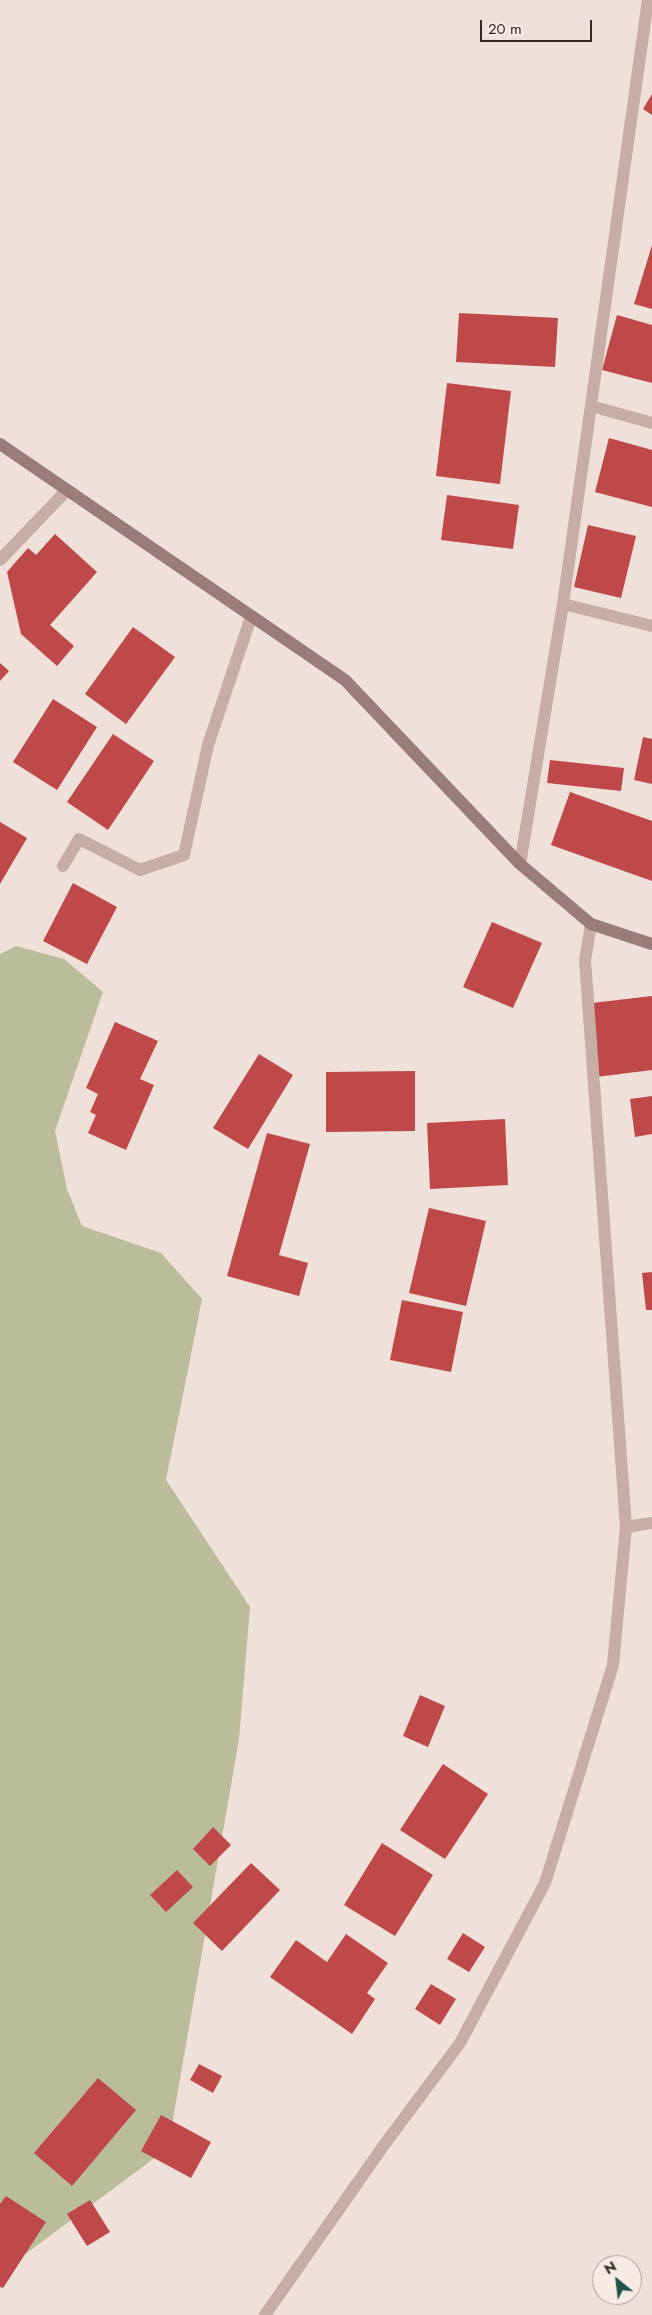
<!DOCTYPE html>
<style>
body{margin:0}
#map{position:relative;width:652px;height:2315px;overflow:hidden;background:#efe0d9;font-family:Jost,sans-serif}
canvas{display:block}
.north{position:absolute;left:592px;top:2255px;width:50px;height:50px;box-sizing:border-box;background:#f8ebe5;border:1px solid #a99d99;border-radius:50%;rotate:331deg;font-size:14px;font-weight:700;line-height:20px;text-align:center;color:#332826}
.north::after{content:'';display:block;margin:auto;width:18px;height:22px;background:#1f5249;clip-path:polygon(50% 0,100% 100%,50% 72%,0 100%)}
.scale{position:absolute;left:480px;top:20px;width:112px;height:22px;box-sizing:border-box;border:2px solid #332826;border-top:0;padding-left:6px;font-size:15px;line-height:18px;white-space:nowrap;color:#332826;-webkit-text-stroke:4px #f8ebe5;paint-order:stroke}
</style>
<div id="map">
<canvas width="652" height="2315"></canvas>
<div class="north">N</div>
<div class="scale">20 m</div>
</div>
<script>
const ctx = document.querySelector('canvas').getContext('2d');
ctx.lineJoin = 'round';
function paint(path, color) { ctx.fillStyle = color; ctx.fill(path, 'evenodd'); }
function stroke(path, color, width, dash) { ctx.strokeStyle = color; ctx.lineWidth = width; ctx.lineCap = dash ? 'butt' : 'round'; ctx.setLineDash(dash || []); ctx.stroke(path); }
paint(new Path2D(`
 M16 946 64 959 103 992 55 1131 67 1189 82 1226 161 1253 202 1299 166 1480 250 1607 239 1739 168 2148 0 2273V954Z`), '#babd9a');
paint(new Path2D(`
 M652 94V115L643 109Z
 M652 245V309L634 304Z
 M459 313 558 318 555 367 456 362Z
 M617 315 652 325V383L602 370Z
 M447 383 511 391 500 484 436 476Z
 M609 438 652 450V507L595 492Z
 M447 495 519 505 513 549 441 540Z
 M588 525 636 536 621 598 574 587Z
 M55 534 97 572 50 625 74 646 57 666 21 634 7 572 28 548 36 555Z
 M133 627 175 657 126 724 85 694Z
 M0 663 9 671 0 681Z
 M53 699 97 727 57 790 13 762Z
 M113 734 154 761 108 830 67 802Z
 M643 737 652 739V784L634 780Z
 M550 760 624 768 621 791 547 783Z
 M570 792 652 821V881L551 845Z
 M0 822 27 838 0 884Z
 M73 883 117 907 87 964 43 941Z
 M492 922 542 943 513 1008 463 987Z
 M652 996V1070L596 1077 592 1003Z
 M115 1022 158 1041 140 1079 154 1085 126 1150 88 1133 96 1115 90 1112 98 1094 86 1088Z
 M259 1054 293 1075 248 1149 213 1128Z
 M415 1071V1131L326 1132V1072Z
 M652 1096V1134L635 1137 630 1099Z
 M505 1119 508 1185 430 1189 427 1123Z
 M267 1133 310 1144 279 1255 308 1263 299 1296 227 1276Z
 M429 1208 486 1221 466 1306 409 1293Z
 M652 1272V1310H646L642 1273Z
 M402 1300 463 1312 451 1372 390 1360Z
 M420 1695 445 1706 428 1747 403 1736Z
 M443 1764 488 1794 445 1859 400 1830Z
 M213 1827 231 1845 210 1866 193 1849Z
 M382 1843 433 1875 395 1936 344 1905Z
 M251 1863 280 1890 222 1951 193 1923Z
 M177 1870 193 1887 166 1912 150 1895Z
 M463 1933 485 1947 469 1972 447 1959Z
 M346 1934 388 1963 367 1993 375 1999 352 2034 270 1977 296 1940 327 1962Z
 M431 1984 456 1999 440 2025 415 2009Z
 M199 2064 222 2076 213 2093 190 2080Z
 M98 2078 136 2110 72 2186 34 2153Z
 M161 2115 211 2142 191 2178 141 2151Z
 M6 2196 46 2222 3 2288 0 2287V2204Z
 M90 2200 110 2232 87 2246 67 2214Z`), '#be4948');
stroke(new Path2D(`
 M591 406 652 423
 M0 560 67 490
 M563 604 652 626
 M520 864 563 604 648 0
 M63 866 79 839 140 870 184 855 208 745 251 617
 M626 1527 652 1523
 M265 2315 384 2145 460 2043 545 1883 613 1665 626 1527 585 960 591 924`), '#c6ada6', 12);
stroke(new Path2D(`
 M0 444 345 680 520 864 591 924 652 944`), '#9a7c78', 12);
</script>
